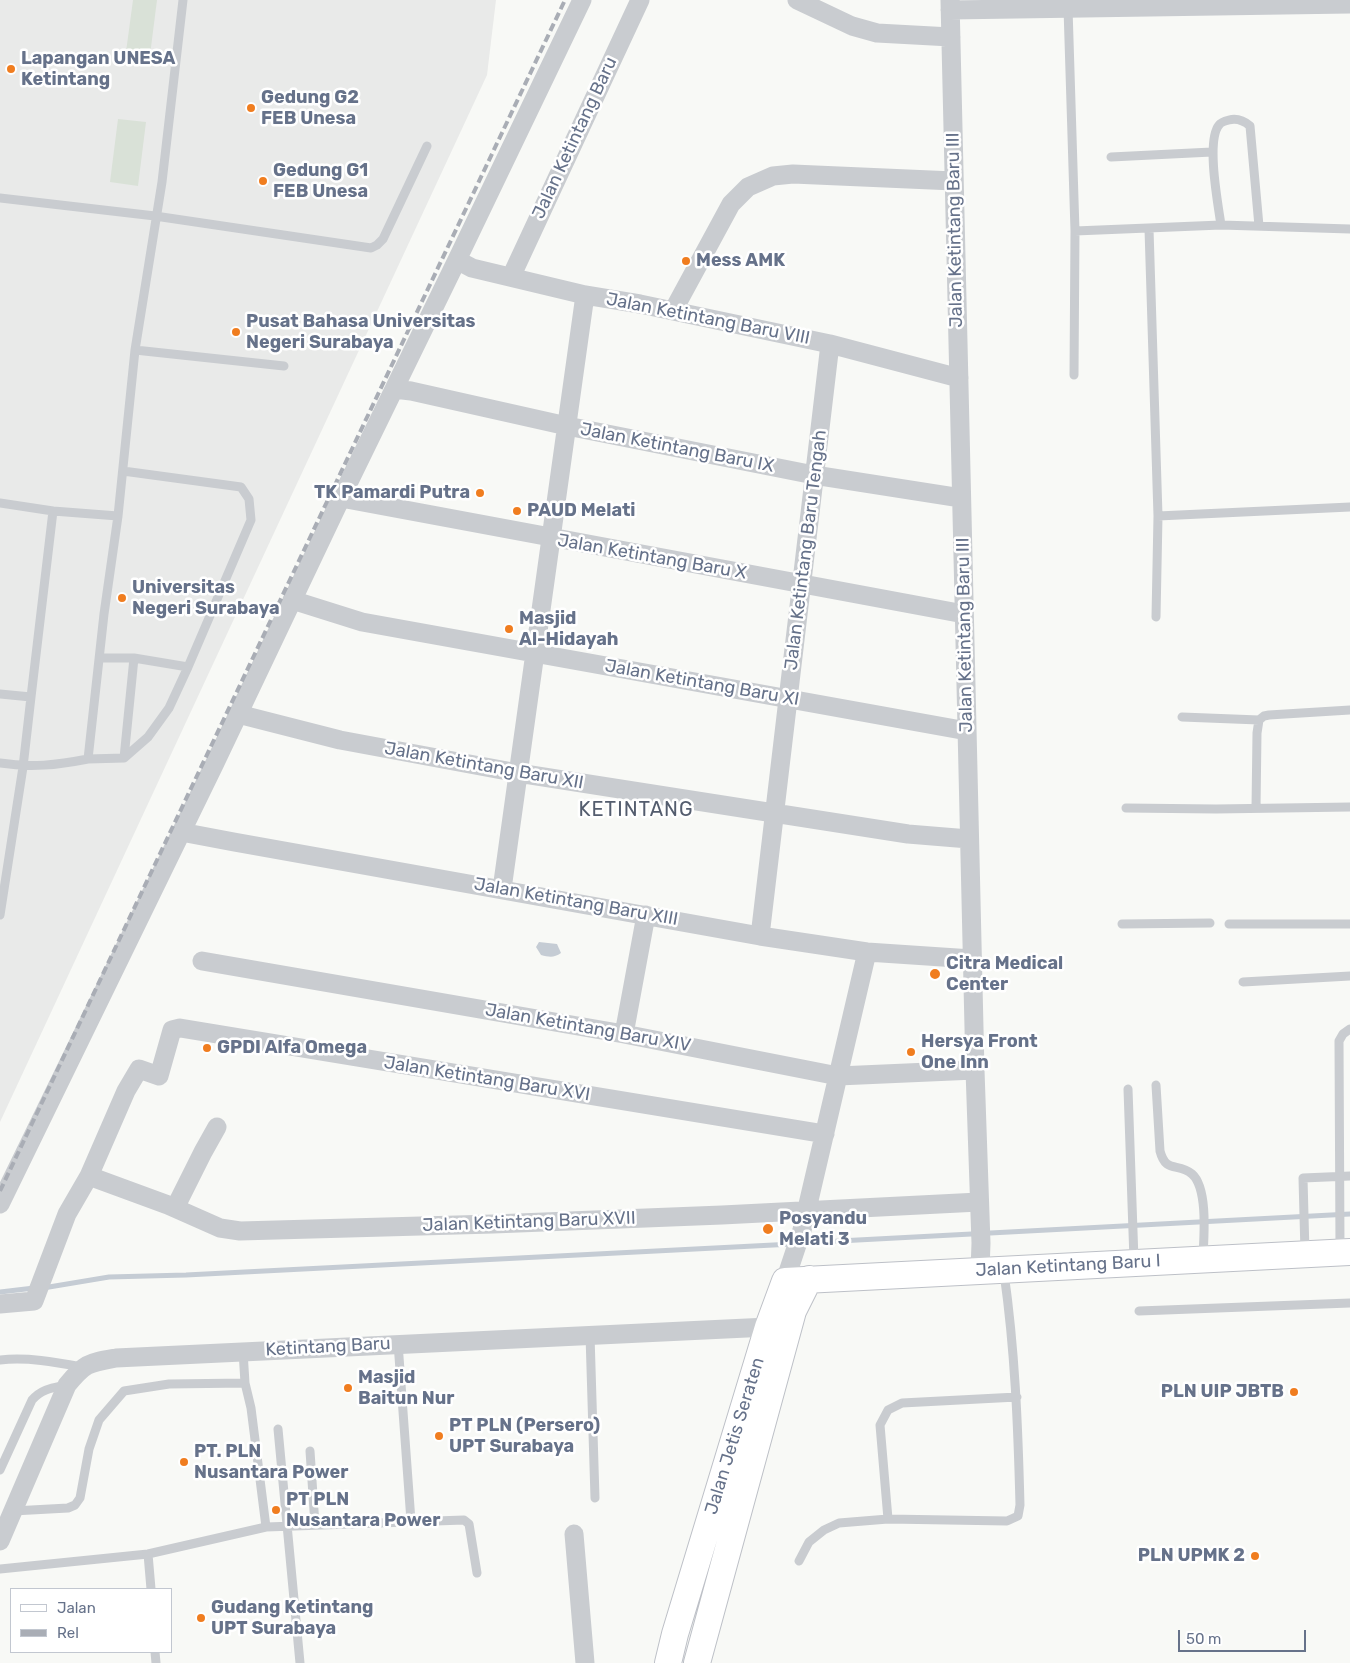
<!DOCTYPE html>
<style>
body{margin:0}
#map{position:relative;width:1350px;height:1663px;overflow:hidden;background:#f8f9f6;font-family:Rubik,sans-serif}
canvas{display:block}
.legend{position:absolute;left:10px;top:1588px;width:162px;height:65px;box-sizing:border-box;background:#fff;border:1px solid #c2c7d0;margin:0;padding:6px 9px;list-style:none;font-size:15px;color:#66728a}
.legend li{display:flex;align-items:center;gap:10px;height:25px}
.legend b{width:25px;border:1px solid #c2c7d0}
.scale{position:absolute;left:1178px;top:1630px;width:128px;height:22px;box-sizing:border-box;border:2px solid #66728a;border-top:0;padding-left:6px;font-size:15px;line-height:18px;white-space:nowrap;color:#66728a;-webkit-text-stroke:4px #fff;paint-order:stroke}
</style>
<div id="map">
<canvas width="1350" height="1663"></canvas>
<ul class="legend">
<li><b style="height:6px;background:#fff"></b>Jalan</li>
<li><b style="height:6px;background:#a9adb5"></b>Rel</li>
</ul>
<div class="scale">50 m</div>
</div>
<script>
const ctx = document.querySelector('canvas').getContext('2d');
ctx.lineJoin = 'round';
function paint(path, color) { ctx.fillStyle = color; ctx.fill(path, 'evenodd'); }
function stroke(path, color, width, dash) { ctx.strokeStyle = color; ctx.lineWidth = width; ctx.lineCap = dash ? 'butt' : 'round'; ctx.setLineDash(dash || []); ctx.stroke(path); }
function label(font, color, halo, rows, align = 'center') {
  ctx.font = font + ' Rubik,sans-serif'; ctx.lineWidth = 5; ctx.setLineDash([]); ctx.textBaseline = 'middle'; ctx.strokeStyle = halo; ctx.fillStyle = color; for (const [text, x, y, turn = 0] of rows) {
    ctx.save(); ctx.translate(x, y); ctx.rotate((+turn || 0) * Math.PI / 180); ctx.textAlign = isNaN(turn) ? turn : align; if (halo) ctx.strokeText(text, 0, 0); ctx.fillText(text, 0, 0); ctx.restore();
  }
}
paint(new Path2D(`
 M0 0H496L487 75 0 1122Z`), '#e9eae9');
paint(new Path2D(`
 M133 0H157L150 55 126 52Z
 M118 119 146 122 138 186 110 182Z`), '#d9e1d7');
paint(new Path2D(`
 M539 942 557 944 561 953C554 958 549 957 541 955L536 947Z`), '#c5ccd4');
stroke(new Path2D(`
 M801 1243 1350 1214
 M43 1288 109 1277 186 1275 793 1244
 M0 1292 34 1288`), '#c5ccd4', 5);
const secondary = new Path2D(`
 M668 1663 675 1634 768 1327 785 1281 1350 1252
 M697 1663 793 1311 809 1279`);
stroke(secondary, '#bdc0c7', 28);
stroke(new Path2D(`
 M1068 8 1075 231
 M1111 157 1212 152
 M0 198 155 216 371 248 377 245 383 239 427 146
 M1221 225C1218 204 1206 141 1219 125 1221 122 1225 121 1229 120 1237 118 1243 120 1250 126L1259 226
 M1149 229 1158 516 1156 617
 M135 350 284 366
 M1074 375 1075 231 1221 225 1350 229
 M0 503 53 511
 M1158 516 1350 507
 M100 658H134L188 667
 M0 694 31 697 53 511 118 516
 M1182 717 1259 720 1264 716 1269 715 1350 710
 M124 758 134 658
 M88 759 124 758 148 737 169 708 188 667 251 520 249 499 241 487 123 471
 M0 763C31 768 57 765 88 759L104 614 118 516 135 350 162 182 183 0
 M1126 808 1216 809 1350 807
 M1256 808 1257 733 1259 720
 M0 915 23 767 31 697
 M1122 924 1210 923
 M1229 924H1350
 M1243 982 1350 976
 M1156 1085 1160 1151C1166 1174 1178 1162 1192 1174 1208 1188 1204 1236 1203 1256
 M1128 1089 1134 1260
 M1340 1249 1339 1041 1343 1034 1350 1029
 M1305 1253 1303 1178 1350 1176
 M1139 1311 1350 1303
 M590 1335 595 1498
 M398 1343 411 1521
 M243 1351 245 1383
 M0 1360C27 1357 55 1362 82 1367
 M278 1429 300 1663
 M310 1451 315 1525
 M0 1470 32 1400C42 1389 52 1388 66 1385
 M888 1519 880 1425 888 1410 902 1403 1017 1397
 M266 1527 464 1520 469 1524 477 1573
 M148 1554 151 1589
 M799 1561 809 1542 824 1530 839 1523 888 1519 1007 1521 1018 1516 1020 1505C1018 1427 1015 1350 1004 1273
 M0 1569 148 1554 266 1527 251 1408 245 1383 169 1384 124 1391 99 1420 89 1449 80 1498 75 1505 68 1508 13 1511
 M155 1652 156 1663`), '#c9ccd0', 9);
stroke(new Path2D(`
 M797 0 852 26 877 33 951 37
 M950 0 975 1070 981 1243 980 1271
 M950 10 1350 4
 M457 260 472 268 585 295 640 304 830 344 959 378
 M511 277 640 0
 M673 311 731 204 748 187 773 176 793 174 954 181
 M394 389 411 391 567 426 814 475 961 498
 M341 498 964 614
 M292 600 362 622 967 731
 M238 714 340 740 518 773 908 834 969 839
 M181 832 234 842 760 936 867 952 972 959
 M502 889 585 295
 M760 936 830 344
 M202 961 624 1034 838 1076 975 1070
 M624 1034 646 915
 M89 1176 168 1205 220 1228 240 1231 493 1224 722 1215 979 1202
 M0 1204 214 765 341 498 457 260 582 0
 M175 1208 203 1152 217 1127
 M785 1281 802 1230 867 952
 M0 1304 34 1301 67 1214 89 1176 126 1091 139 1069 159 1076 172 1030 180 1028 825 1134
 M574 1534 585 1663
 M0 1541 67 1385C85 1363 88 1363 116 1358L768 1327`), '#c9ccd0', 19);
stroke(secondary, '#fff', 26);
stroke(new Path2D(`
 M0 1191 565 0`), '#a9adb5', 4, [8, 4]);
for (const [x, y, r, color] of [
 [11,69,5,"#f07d1f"],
 [251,108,5,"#f07d1f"],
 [263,181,5,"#f07d1f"],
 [686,261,5,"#f07d1f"],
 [236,332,5,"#f07d1f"],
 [480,493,5,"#f07d1f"],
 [517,511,5,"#f07d1f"],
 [122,598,5,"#f07d1f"],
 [509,629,5,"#f07d1f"],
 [935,974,6,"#f07d1f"],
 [207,1048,5,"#f07d1f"],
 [911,1052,5,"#f07d1f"],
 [768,1229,6,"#f07d1f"],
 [348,1388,5,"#f07d1f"],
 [1294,1392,5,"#f07d1f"],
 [439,1436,5,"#f07d1f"],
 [184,1462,5,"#f07d1f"],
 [276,1510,5,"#f07d1f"],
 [1255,1556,5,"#f07d1f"],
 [201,1618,5,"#f07d1f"]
]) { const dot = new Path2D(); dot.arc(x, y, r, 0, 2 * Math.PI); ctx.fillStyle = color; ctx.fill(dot); stroke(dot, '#fff', 2); }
label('bold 18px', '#66728a', '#fff', [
 ["Lapangan UNESA",21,59],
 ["Ketintang",21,80],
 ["Gedung G2",261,98],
 ["FEB Unesa",261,119],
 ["Gedung G1",273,171],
 ["FEB Unesa",273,192],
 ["Mess AMK",696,261],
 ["Pusat Bahasa Universitas",246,322],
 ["Negeri Surabaya",246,343],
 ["TK Pamardi Putra",470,493,"right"],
 ["PAUD Melati",527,511],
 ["Universitas",132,588],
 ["Negeri Surabaya",132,609],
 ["Masjid",519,619],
 ["Al-Hidayah",519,640],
 ["Citra Medical",946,964],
 ["Center",946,985],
 ["Hersya Front",921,1042],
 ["One Inn",921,1063],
 ["GPDI Alfa Omega",217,1048],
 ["Posyandu",779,1219],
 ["Melati 3",779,1240],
 ["Masjid",358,1378],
 ["Baitun Nur",358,1399],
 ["PLN UIP JBTB",1284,1392,"right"],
 ["PT PLN (Persero)",449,1426],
 ["UPT Surabaya",449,1447],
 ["PT. PLN",194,1452],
 ["Nusantara Power",194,1473],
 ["PT PLN",286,1500],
 ["Nusantara Power",286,1521],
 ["PLN UPMK 2",1245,1556,"right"],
 ["Gudang Ketintang",211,1608],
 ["UPT Surabaya",211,1629]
], 'left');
label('18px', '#66728a', '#fff', [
 ["Jalan Ketintang Baru",575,138,-65],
 ["Jalan Ketintang Baru III",955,230,-91],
 ["Jalan Ketintang Baru VIII",708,319,11],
 ["Jalan Ketintang Baru IX",677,448,11],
 ["Jalan Ketintang Baru Tengah",806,550,-83],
 ["Jalan Ketintang Baru X",652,557,10],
 ["Jalan Ketintang Baru III",965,635,-91],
 ["Jalan Ketintang Baru XI",702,683,10],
 ["Jalan Ketintang Baru XII",484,766,10],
 ["Jalan Ketintang Baru XIII",576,902,10],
 ["Jalan Ketintang Baru XIV",588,1028,10],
 ["Jalan Ketintang Baru XVI",487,1079,9],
 ["Jalan Ketintang Baru XVII",529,1222,-2],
 ["Jalan Ketintang Baru I",1068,1266,-3],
 ["Ketintang Baru",328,1347,-3],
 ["Jalan Jetis Seraten",735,1436,-73]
]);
ctx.letterSpacing = '1px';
label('20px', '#545d6e', '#fff', [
 ["KETINTANG",636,810]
]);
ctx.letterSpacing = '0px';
</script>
